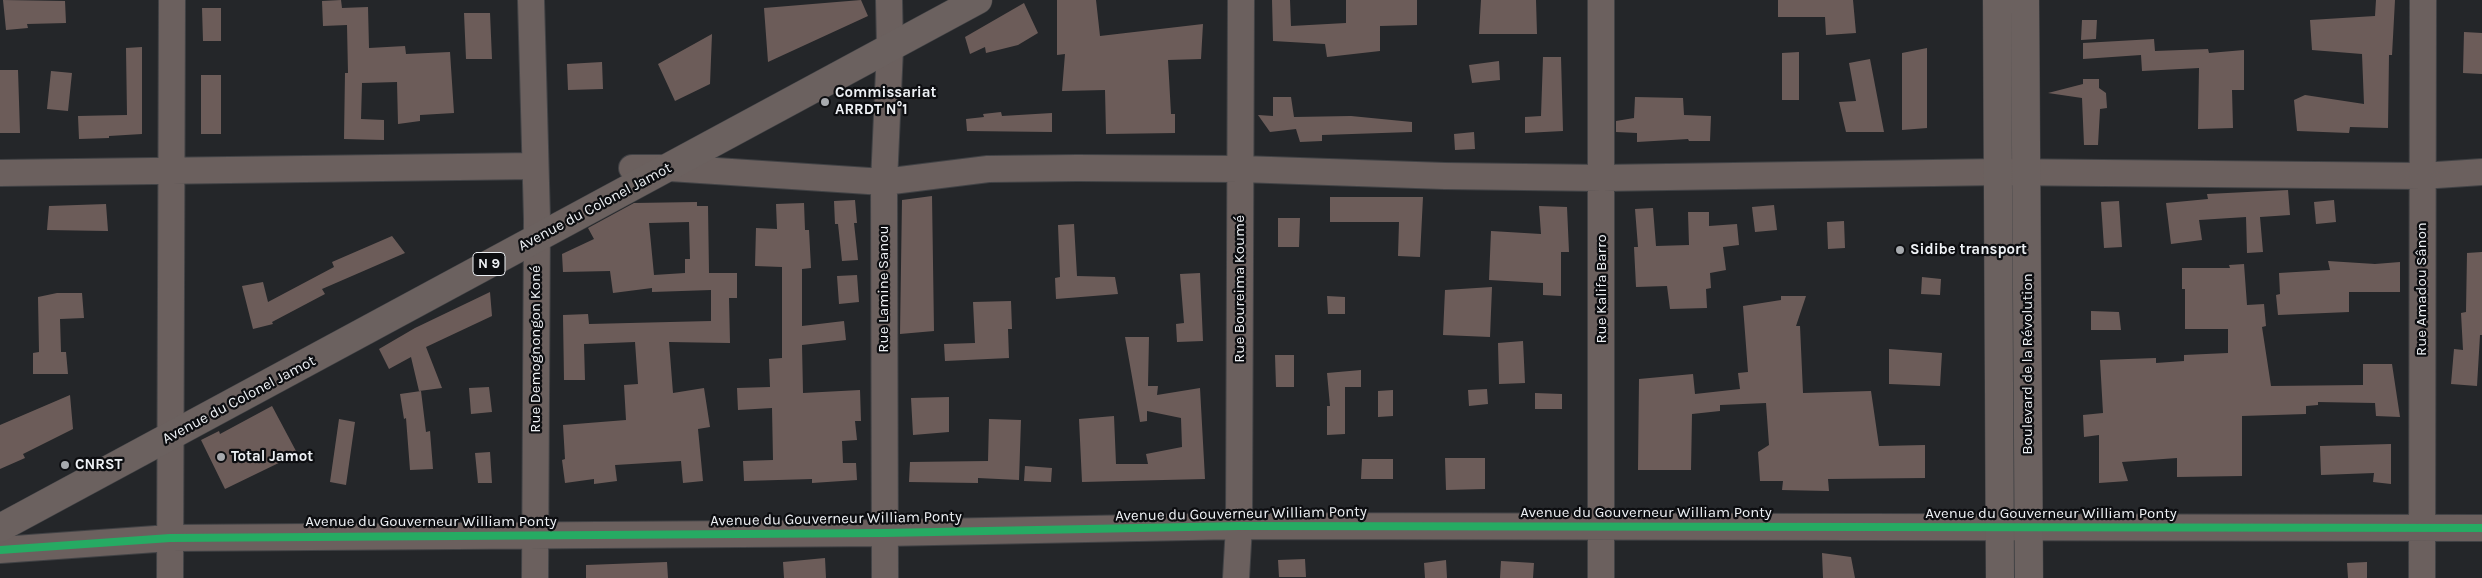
<!DOCTYPE html>
<meta charset="utf-8">
<style>
body{margin:0}
canvas{display:block;background:#242629}
</style>
<canvas width="2482" height="578"></canvas>
<script>
const ctx = document.querySelector('canvas').getContext('2d');
ctx.lineJoin = 'round';
function paint(path, color) { ctx.fillStyle = color; ctx.fill(path, 'evenodd'); }
function stroke(path, color, width, dash) { ctx.strokeStyle = color; ctx.lineWidth = width; ctx.lineCap = dash ? 'butt' : 'round'; ctx.setLineDash(dash || []); ctx.stroke(path); }
function label(font, color, halo, rows, align = 'center') {
  ctx.font = font + ' Karla,sans-serif'; ctx.lineWidth = 4.5; ctx.setLineDash([]); ctx.textBaseline = 'middle'; ctx.strokeStyle = halo; ctx.fillStyle = color; for (const [text, x, y, turn = 0] of rows) {
    ctx.save(); ctx.translate(x, y); ctx.rotate((+turn || 0) * Math.PI / 180); ctx.textAlign = isNaN(turn) ? turn : align; if (halo) ctx.strokeText(text, 0, 0); ctx.fillText(text, 0, 0); ctx.restore();
  }
}
paint(new Path2D(`
 M3 0 65 1 66 23 27 24 28 28 6 30Z
 M341 0 342 8 368 7 369 48 405 46 406 54 450 52 454 113 420 115V121L398 124 397 82 362 83 361 119 384 120V140L344 139 345 73H348L347 25 323 26 322 1Z
 M861 0 868 16 768 62 764 8Z
 M1057 0H1096L1100 36 1203 24 1201 59 1168 60 1171 114H1175V133L1106 134 1105 90 1062 91 1065 54 1057 55Z
 M1272 0H1290L1291 26 1346 23V0H1417V25L1380 26V51L1327 57 1325 44 1273 41Z
 M1481 0H1536L1537 34H1479Z
 M1778 0H1853L1856 33 1826 35 1825 17H1778Z
 M2376 0H2395L2392 55H2389L2388 128 2350 127 2349 133 2297 131 2294 100 2305 95 2364 104 2362 54 2312 50 2310 20 2375 16Z
 M1024 3 1038 33 1018 45 986 53 985 47 970 54 965 37Z
 M202 8H221V41H203Z
 M464 13H490L492 59H466Z
 M2082 20H2097L2096 39 2081 40Z
 M2464 32 2482 33V74L2463 73Z
 M712 34 710 84 675 101 658 64Z
 M2154 39 2155 51 2208 49 2209 53 2244 50V90H2232L2233 128 2198 129 2199 68 2142 71 2141 55 2083 59V43Z
 M142 47V134L109 136V138L79 139 78 116 127 115 126 48Z
 M1927 48V128L1902 130V53Z
 M1799 52V100H1782V53Z
 M1543 57H1561L1563 131 1525 133V117L1541 116Z
 M1870 59 1884 132H1846L1839 102 1856 101 1849 63Z
 M1499 61 1500 80 1472 83 1469 65Z
 M602 62 603 89 568 90 567 64Z
 M0 70H18L20 133H0Z
 M51 71 72 73 68 111 47 109Z
 M201 75H221V134H201Z
 M2083 79H2099V88L2106 93 2107 108 2100 109 2098 145H2084L2082 98 2048 93 2083 84Z
 M1273 97H1291L1294 117 1351 116 1412 122V132L1322 135V141L1300 142 1296 129 1270 132 1258 115 1273 116Z
 M1635 97 1683 98 1684 115 1711 116 1710 141H1689L1688 139 1637 142V133L1616 132V121L1634 118Z
 M1001 112 1002 116 1052 113V132L967 131 966 119 984 117 983 114Z
 M1474 132 1475 149 1455 150 1454 134Z
 M2288 190 2290 215 2260 217 2263 252 2247 253 2246 217 2199 220 2202 240 2171 244 2166 203 2208 199 2207 194Z
 M932 196 934 331 900 334 902 200Z
 M1330 197H1423L1420 257 1398 256 1399 222H1330Z
 M855 200 857 223H854L858 260 842 261 838 224H835L834 201Z
 M2334 200 2336 222 2316 224 2314 202Z
 M2119 201 2122 247 2104 248 2101 202Z
 M697 202V206H708L709 273H737V298H729L730 343 669 342 673 393 704 388 710 427 698 429 703 481 683 483 681 461 615 465 617 481 594 484V479L565 483 562 460 565 459 563 425 626 420 624 385 638 384 635 342 584 344 585 380H564L563 315 588 314 589 324 711 321V290L652 292V288L613 293 610 271 563 272 562 254 594 239 588 228 634 203ZM689 222 690 259H685V273L654 275 649 223Z
 M804 203 805 230H809L811 268 802 269V326L844 321 846 340 802 345 803 393 860 390 861 421H855L857 440 842 441 843 463H856L857 480 812 483V479L744 481 743 461 773 460 772 408 738 410 737 388 770 387 769 359 782 358V267L755 266 756 228 777 229 776 204Z
 M106 204 108 231 47 230 49 206Z
 M1774 205 1777 230 1755 232 1752 207Z
 M1539 206 1567 207 1569 252H1561V296L1543 295V283L1489 280 1491 231 1541 234Z
 M1653 208 1656 246 1689 245 1688 212H1709V226L1737 224 1739 245 1723 247 1726 270 1710 273 1711 288 1706 289 1707 308 1670 309 1667 286 1636 287 1634 247H1638L1635 209Z
 M1278 218H1300L1299 247H1278Z
 M1844 221 1845 248 1828 249 1827 222Z
 M1074 224 1077 276 1115 277 1118 294 1056 299 1055 278 1060 277 1058 225Z
 M392 236 405 253 322 289 325 294 272 322 273 324 253 329 242 286 263 282 268 302 334 267 332 262Z
 M2482 252V335H2480L2477 386 2451 384 2454 349 2463 350 2461 313 2466 312 2467 253Z
 M2328 261 2375 264 2400 262V292H2349V312L2278 315 2276 295 2280 294 2279 273 2330 270Z
 M2244 264 2247 305 2264 304 2266 326 2262 327 2271 386 2363 385V364H2392L2400 417 2376 416 2375 403 2318 402V405L2306 406V414L2242 416V476L2177 477V458L2122 462 2128 481 2099 483V435L2084 437 2083 415 2103 413 2100 360 2156 358V363L2184 361V355L2228 353V329H2185V289H2182V268H2230L2229 265Z
 M1200 273 1203 341 1177 342 1176 324 1184 323 1180 274Z
 M857 275 859 302 839 304 837 276Z
 M1922 277 1941 279 1940 295 1921 294Z
 M1492 287 1490 337 1443 335 1445 290Z
 M490 292 492 316 426 347 442 388 419 391 411 357 389 369 379 349 415 328Z
 M57 293H82L84 318 60 319 61 352H66L68 374H33V353L39 352 38 297Z
 M1327 296 1345 297V314H1328Z
 M1781 296H1806L1796 326H1800L1803 393 1871 391 1879 446 1925 445V478L1828 479 1829 491 1782 490 1783 481H1760L1758 452 1769 445 1766 403 1720 405V411L1692 414 1691 470H1638L1639 379 1693 374 1695 394 1740 389 1738 373 1748 372 1743 306 1781 300Z
 M1011 301 1012 329H1008L1009 358 945 361 944 344 975 343 973 302Z
 M2091 311 2119 312 2121 330H2091Z
 M1125 337H1149L1148 386H1158L1157 395 1200 388 1205 479 1082 482 1079 419 1114 416 1116 464H1148L1146 454 1182 447 1181 418 1147 411V421L1140 422Z
 M1523 341 1525 383 1499 384 1498 343Z
 M1889 349 1942 353 1940 386 1889 384Z
 M1275 355H1294V387H1276Z
 M1361 370V387H1345V434L1327 435V406H1330L1327 373Z
 M489 387 492 412 471 414 469 388Z
 M1487 389 1488 404 1469 406 1468 390Z
 M1393 390V416L1378 417V391Z
 M421 391 426 432 430 431 433 469 410 470 406 418 404 419 400 394Z
 M1535 393 1562 394V409H1535Z
 M70 395 73 429 23 454 25 458 0 469V425Z
 M949 397V432L913 435 911 398Z
 M272 406 296 451 290 454 291 457 225 489 201 440 219 431 220 434Z
 M339 419 355 422 346 485 330 482Z
 M989 419 1021 420 1019 480 978 478V483L909 482 910 462 988 461Z
 M2391 444V484L2373 482 2374 473 2321 475 2320 446Z
 M490 452 492 483H478L475 453Z
 M1445 458H1485V489L1446 490Z
 M1362 459H1393V479H1361Z
 M1025 466 1052 468 1051 482 1024 481Z
 M1822 553 1851 557 1855 578H1823Z
 M825 558 826 578H784L783 562Z
 M1305 559 1306 577H1279L1278 560Z
 M1446 560 1447 578H1425L1424 563Z
 M1501 561 1534 563 1533 578H1500Z
 M667 562 668 578H586V565Z
 M2367 562V578H2348L2347 563Z`), '#6c5c59');
const minor = new Path2D(`
 M531 0 537 219 535 578
 M632 168H670L884 182 988 169 1077 168 1241 169 1445 176 1602 178 1998 172 2422 176 2482 172
 M0 173 534 166
 M0 550 170 538 884 533 1239 526 2482 528
 M170 578 172 0
 M885 578 884 182 890 48 889 0
 M1236 578 1239 526 1241 0
 M1601 578V0
 M2422 578 2423 0`);
const major = new Path2D(`
 M1997 0 2000 578
 M2025 0 2029 578
 M0 528 978 0`);
stroke(minor, '#414245', 28);
stroke(major, '#414245', 29);
stroke(minor, '#6b605e', 26);
stroke(major, '#6b615f', 28);
stroke(new Path2D(`
 M0 550 170 538 884 533 1239 526 2482 528`), '#26ab63', 8);
for (const [x, y, r, color] of [
 [825,102,5,"#a7aaae"],
 [1900,250,5,"#a7aaae"],
 [221,457,5,"#a7aaae"],
 [65,465,5,"#a7aaae"]
]) { const dot = new Path2D(); dot.arc(x, y, r, 0, 2 * Math.PI); ctx.fillStyle = color; ctx.fill(dot); stroke(dot, '#0d0e11', 2); }
for (const [x, y, w] of [
 [489,264,32]
]) { const box = new Path2D(); box.roundRect(x - w / 2, y - 11.5, w, 23, 4); ctx.fillStyle = '#0d0e11'; ctx.fill(box); stroke(box, '#eef1f5', 1); }
label('bold 14px', '#eef1f5', null, [
 ["N 9",489,264]
]);
label('bold 15px', '#eef1f5', '#0d0e11', [
 ["Commissariat",835,93],
 ["ARRDT N°1",835,110],
 ["Sidibe transport",1910,250],
 ["Total Jamot",231,457],
 ["CNRST",75,465]
], 'left');
label('15px', '#eef1f5', '#0d0e11', [
 ["Avenue du Colonel Jamot",595,207,-28],
 ["Rue Lamine Sanou",884,289,-90],
 ["Rue Boureima Koumé",1240,289,-90],
 ["Rue Kalifa Barro",1602,289,-90],
 ["Rue Amadou Sânon",2422,289,-90],
 ["Rue Demognongon Koné",536,349,-90],
 ["Boulevard de la Révolution",2028,364,-90],
 ["Avenue du Colonel Jamot",239,400,-28],
 ["Avenue du Gouverneur William Ponty",1646,513],
 ["Avenue du Gouverneur William Ponty",1241,514,-1],
 ["Avenue du Gouverneur William Ponty",2051,514],
 ["Avenue du Gouverneur William Ponty",836,519,-1],
 ["Avenue du Gouverneur William Ponty",431,522]
]);
</script>
